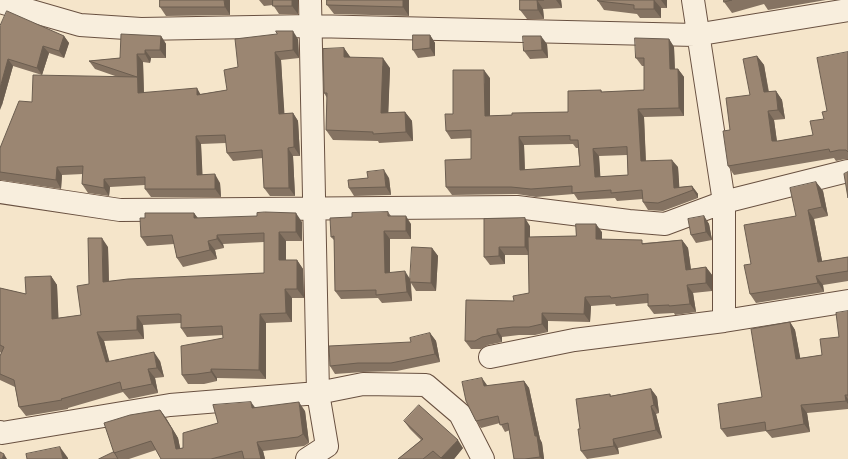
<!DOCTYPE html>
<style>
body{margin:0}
canvas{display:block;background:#f5e5ca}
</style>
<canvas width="848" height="459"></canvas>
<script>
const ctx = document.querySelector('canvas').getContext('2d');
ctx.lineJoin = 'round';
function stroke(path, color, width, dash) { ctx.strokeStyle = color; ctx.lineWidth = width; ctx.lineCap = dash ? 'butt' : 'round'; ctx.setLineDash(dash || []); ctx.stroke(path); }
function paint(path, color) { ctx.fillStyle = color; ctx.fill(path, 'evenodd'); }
const minor = new Path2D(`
 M0 2 80 25 141 29 310 26 695 35 848 10
 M0 192 120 210 517 207 629 221 665 224 724 202 848 171
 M724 321 848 301
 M490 357 574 340 724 321V202L693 0
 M0 432 2 433 170 405 318 393 363 384 426 385 460 414 483 459
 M307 459 327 446 318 393 310 0`);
stroke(minor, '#695141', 24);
stroke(minor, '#f8eedd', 22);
paint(new Path2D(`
 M230 0V15L166 16 160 7Z
 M259 0H298V14H279L273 5 264 6Z
 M409 0V16L334 14 327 5Z
 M520 0H561L562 8 543 9 544 19H527L520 10Z
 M598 0H667V8H661V18H640L637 14 604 10 598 1Z
 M724 0H826L768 10 764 4 732 13 724 2Z
 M0 26 64 36 69 43 64 58 49 53 42 75 13 66 2 105Z
 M430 35 435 43V56L418 58 413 50Z
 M161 36 166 44V58H151L150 63 143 62 144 92 201 94 227 90 238 67 298 39 299 58 281 60 284 114 293 113 298 121 300 156H293L295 196H270L264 188 263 158 233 161 227 153 226 143 201 144 202 175 220 183 221 197H151L145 189V185L110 187 109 196 88 193 82 184 83 174 62 175 61 189 0 180V148L32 102 118 77 95 69 89 61 120 58Z
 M669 39 674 47 675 69H678L684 77V116L644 117 646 161 678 167 679 187 692 186 698 194V198L663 211 648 210 643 202V199L617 201 615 198 578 200 574 194 536 197 517 194 452 195 446 187 471 159V138L451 139 446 131 453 114 490 78V116L568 112 601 90 602 92 644 90V66H642L636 58ZM573 144 576 148H578L580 166 525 170 524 145ZM627 155 628 175 600 177 599 156Z
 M547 44 548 58 530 59 524 51Z
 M344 48 350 57 390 68 388 113 405 112 412 121 413 141 379 143 378 141 333 140 326 130 327 98 324 93Z
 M848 52V159H845L836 161 834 158 734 175 728 166 730 130 750 95 757 56 764 65 769 92 776 91 782 100 785 119 774 120 777 141 813 135 824 119 827 111Z
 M368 178H389L391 195 354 196 349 188Z
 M816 182 823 191 828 216 814 219 822 261 848 257V281L823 285 824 292 756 303 750 294 751 264 796 216Z
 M388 212 391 216 411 224V239H390V273L410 279 432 248 438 256 436 291H416L411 283 412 301 382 303 378 298 341 299 335 291 334 240 331 237 352 217Z
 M194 213 198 218 302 222V241H286V260H297L303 269 304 298H292V322L266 323V379L217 378V381L204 384H188L182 375 223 338V335L187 337 181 328V323L143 325 144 339 104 341 109 362 160 361 164 377 155 378 158 393 129 399 123 392 68 408V409L26 416 19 407 15 387 0 380V356L1 353 0 352V288L26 294 51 276 57 285 58 318 81 315 89 284 108 247 109 281 264 273V242L223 244 224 248 215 250 217 259 183 267 177 258 174 244 147 246 141 237Z
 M704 216 709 224 712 240 696 243 691 235Z
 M530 226V237L576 236 602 232V239L644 243 682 240 688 248 691 269 706 267 712 275V291L693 293 696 312 675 315 674 313 654 314 648 306V303L616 306 615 304 591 306 590 322 548 321V332L535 335H519L502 337V342L488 345 481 349H471L465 341 514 301 529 293V255H505V264L490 265 484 257Z
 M848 311V409L807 413 810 432 772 438 766 431 727 437 721 429 762 397 790 322 795 330 800 358 822 355 839 337Z
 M430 333 436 341 440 362 397 371 363 372 335 374 330 366 411 342Z
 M524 381 529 388 540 439 542 443 544 459H514L510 430 505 432 500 423 481 428 476 421 487 386Z
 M651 389 657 397 659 413 656 414 662 438 618 448 619 454 587 459 581 451 580 429 610 394 611 396Z
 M255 407 305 411 309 443 304 446 263 451 265 459H161L156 450 129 459H99L114 452 160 410 166 418 178 438 180 448H183L218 423Z
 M404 421 463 448 454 459H398L421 440 410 429Z`), '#857362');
paint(new Path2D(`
 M224 0H230V15L225 7Z
 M292 0H298V14L292 6Z
 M403 0H409V16L403 7Z
 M537 0 543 9 544 19 538 10Z
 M556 0H561L562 8Z
 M654 0 661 8V18L654 9Z
 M661 0H667V8Z
 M293 31 298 39 299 58 293 50Z
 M430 35 435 43V56L430 48Z
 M64 36 69 43 64 58 59 51Z
 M161 36 166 44V58L160 50Z
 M541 36 547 44 548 58 542 50Z
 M669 39 674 47 675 77 670 69Z
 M43 46 49 53 42 75 37 68Z
 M344 48 351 58 344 57Z
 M145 50 151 58 150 63 145 54Z
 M275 52 281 60 285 122 279 114Z
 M137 54 143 62 144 101 138 93Z
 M757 56 764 65 770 101 764 92Z
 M383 58 390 68 388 122 381 113Z
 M8 59 13 66 2 105 0 110V88Z
 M678 69 684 77V116L679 108Z
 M484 70 490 78V124L485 116Z
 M197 88 202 97 197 95Z
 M776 91 782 100 785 119 778 110Z
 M638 109 644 117 646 169 641 161Z
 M768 111 774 120 778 150 772 141Z
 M405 112 412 121 413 141 406 132Z
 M293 113 298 121 300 156 294 147Z
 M196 136 201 144 203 183 197 175Z
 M519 137 524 145 525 178 520 170Z
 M288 148 293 156 295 196 289 188Z
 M593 149 599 156 601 185 595 177Z
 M672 160 678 167 680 196 674 188Z
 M57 167 62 175 61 189 56 180Z
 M384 170 389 178 391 195 386 187Z
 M215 174 220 183 221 197 215 189Z
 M104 179 110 187 109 196 104 188Z
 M816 182 823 191 828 216 822 207Z
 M692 186 698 194V198L693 190Z
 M808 210 814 219 824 271 818 262Z
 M194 213 200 222 194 218Z
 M296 213 302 222V241L296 232Z
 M406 216 411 224V239L406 231Z
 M704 216 709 224 712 240 706 232Z
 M525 218 530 226V255L525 247Z
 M596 224 602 232V247L596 239Z
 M384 231 390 239V281L385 273Z
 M279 232 286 241V269L279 260Z
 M217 235 223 244 224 248 217 239Z
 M102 238 108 247 109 291 103 282Z
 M682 240 688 248 692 278 686 270Z
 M208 241 215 250 217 259 210 250Z
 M499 247 505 255V264L499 256Z
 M432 248 438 256 436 291 431 283Z
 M297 260 303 269 304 298 297 289Z
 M706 267 712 275V291L706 283Z
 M405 271 410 279 412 301 407 292Z
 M51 276 57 285 59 328 52 319Z
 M816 276 823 285 824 292 818 283Z
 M687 285 693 293 696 312 690 304Z
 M285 289 292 298V322L286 313Z
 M585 297 591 306 590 322 584 314Z
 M542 313 548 321V332L542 324Z
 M260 314 266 323V379L259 370Z
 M137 316 143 325 144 339 137 330Z
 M790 322 795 330 802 367 796 359Z
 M497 329 502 337V342L497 334Z
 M97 332 104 341 112 371 106 362Z
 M430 333 436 341 440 362 435 354Z
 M154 352 160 361 164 377 157 368Z
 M148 369 155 378 158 393 152 384Z
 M211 369 217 378V381L211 372Z
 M482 378 487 385 489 393 484 386Z
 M524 381 529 388 540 439 542 443 544 459H542L540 457Z
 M651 389 657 397 659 413 654 405Z
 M845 395 848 399V404L846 401Z
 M251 402 257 410 252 408Z
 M299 402 305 411 309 443 303 434Z
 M801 405 807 413 810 432 804 424Z
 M651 406 656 414 662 438 656 430Z
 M160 410 166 418 178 438 182 457 176 449Z
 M613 439 618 448 619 454 614 446Z
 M458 440 463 448 454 459H442L441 458Z
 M257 442 263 451 265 459H261Z
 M60 447 68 458V459H63Z
 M4 454 7 459H2Z`), '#6c5e50');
const building = new Path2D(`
 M160 0H224L225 7H160Z
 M273 0H292V6H273Z
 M327 0H403V7L327 5Z
 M520 0H544H537L538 10H520Z
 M598 0H654V9H634V5L598 1Z
 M724 0H732L724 2Z
 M7 11 64 36 59 51 43 46 37 68 8 59 0 88V26Z
 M276 31H293V50L275 52 279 114 293 113 294 147 288 148 289 188H264L262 150 227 153 225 135 196 136 197 175 215 174V189H145V177L104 179V188L82 184 83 166 57 167 56 180 0 172V148L19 101 32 102 33 75 137 77 89 61 120 58 121 34 161 36 160 50H145V54H137L138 93 197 88V95L227 90 224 70 238 67 235 39 277 34Z
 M413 35H430V48L413 50Z
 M523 36H541L542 50 524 51Z
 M635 38 669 39 670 69H678L679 108 638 109 641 161 672 160 674 188 692 186 693 190 658 203 643 202 642 190 611 193V190L572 193V186L531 189 511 187H446L445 160 471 159V130L446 131 445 114H453V70H484L485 116 512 115V113L568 112V91L601 90V92L644 90V58H636ZM570 136V140H578L580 166 520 170 519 137ZM627 147 628 175 595 177 593 149Z
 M344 48V57L383 58 381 113 405 112 406 132 373 134V132L326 130 327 93H324L323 49Z
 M848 52V152L846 150H839L830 152 829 149 728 166 723 131 730 130 726 98 750 95 743 59 757 56 764 92 776 91 778 110 768 111 772 141H778L813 135 810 121 824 119 822 112 827 111 817 58Z
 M384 170 386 187 349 188 348 180 368 178 367 172Z
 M848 172V198L844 174Z
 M816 182 822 207 808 210 818 262 848 257V271L816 276 818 283 750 294 744 265 751 264 744 225 796 216 790 188Z
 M265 212 296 213V232H279V260H297V289H285L286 313 260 314 259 370 211 369V372L197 374 182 375 181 346 223 338 222 326 181 328V315L179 314 137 316V330L97 332 106 362 154 352 157 368 148 369 152 384 122 390 120 382 61 399 62 400 19 407 14 380 0 374V356L4 347 0 345V288L26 294 25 277 51 276 52 319 81 315 77 286 89 284 88 238H102L103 282 128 279 264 273V233L217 235V239L208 241 210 250 177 258 172 235 141 237 140 218H145V213H194V218L257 216V213Z
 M388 212V216H406V231H384L385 273 405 271 407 292 376 295V290L335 291 334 236 331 237 330 218 352 217V213Z
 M704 216 706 232 691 235 688 219Z
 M525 218V247H499V256L484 257V219Z
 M576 224H596V239L642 240V244L682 240 686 270 706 267V283L687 285 690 304 669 306V305L648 306V294L611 298 610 296 585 297 584 314 542 313V324L529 327H513L497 329V334L482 337 475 341H465L466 300 514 301 513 296 529 293 528 237 576 236Z
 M412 247 432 248 431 283 410 282Z
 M848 311V395H845L846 401 801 405 804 424 766 431 765 422 721 429 718 404 762 397 751 329 790 322 796 359 822 355 820 339 839 337 836 313Z
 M430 333 435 354 391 363H358L330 366 329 346 411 342 410 338Z
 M482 378 484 386 524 381 535 436H537L540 457 525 459H514L508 423 500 425 498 416 476 421 466 401 462 382Z
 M651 389 654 405 651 406 656 430 613 439 614 446 581 451 578 429H580L576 399 610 394V396Z
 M251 402 252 408 299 402 303 434 298 437 257 442 261 459H244L242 451 211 459H161L151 441 114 453 104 423 130 415 160 410 172 429 176 449 183 448V433L218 423 213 405Z
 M419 405 458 440 441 458 433 451 423 459H398L423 439 404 421Z
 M60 447 63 459H27L26 454Z
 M0 452 4 454 2 459H0Z
 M114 452 118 459H99Z`);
paint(building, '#9b8672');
stroke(building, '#6c5e50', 1);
</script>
